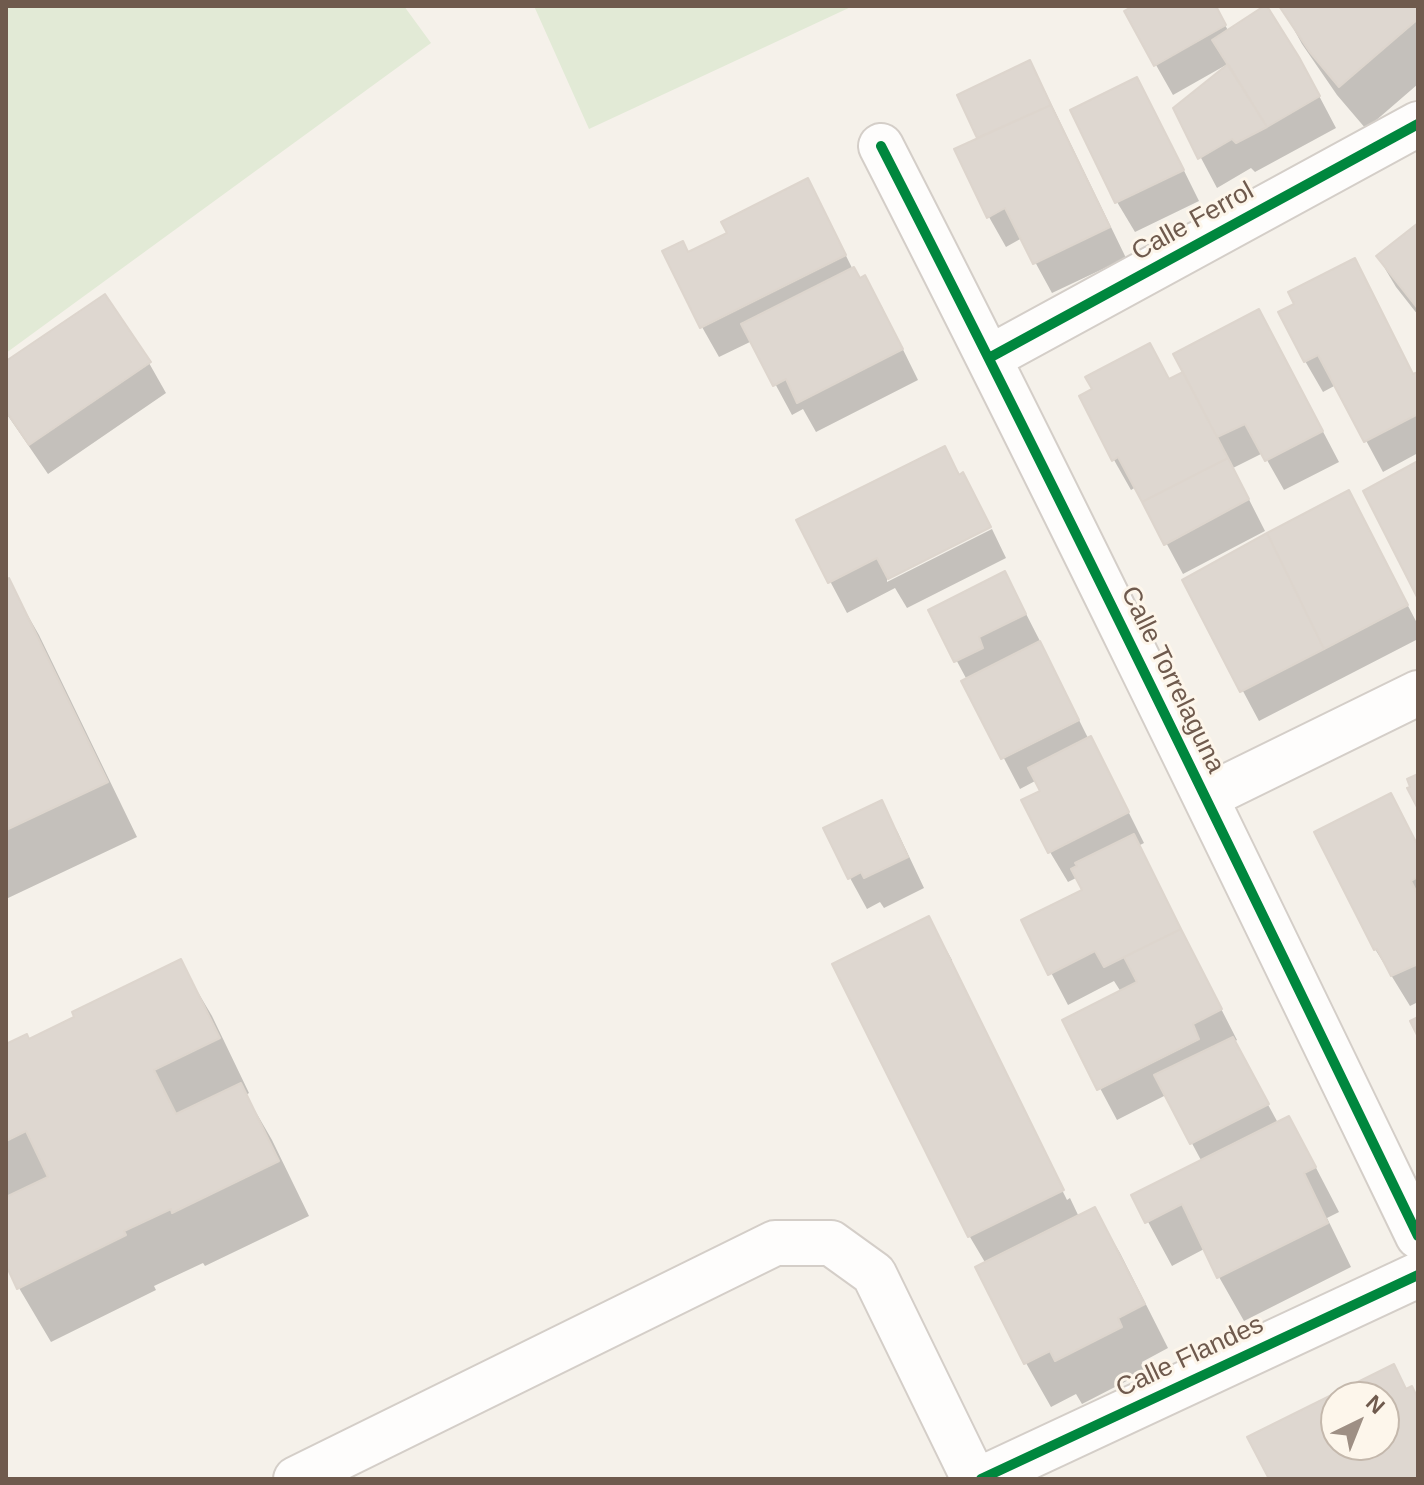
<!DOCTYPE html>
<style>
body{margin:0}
#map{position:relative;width:1424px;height:1485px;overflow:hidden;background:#f5f1ea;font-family:Arial,sans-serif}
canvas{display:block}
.frame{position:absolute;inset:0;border:8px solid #6f5a4d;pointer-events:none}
.north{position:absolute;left:1320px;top:1381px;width:80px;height:80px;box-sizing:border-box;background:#fdf6eb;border:2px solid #c4b8ac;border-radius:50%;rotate:43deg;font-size:22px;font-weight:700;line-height:32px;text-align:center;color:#6f5a4d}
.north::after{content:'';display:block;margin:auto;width:28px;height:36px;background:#9e8f84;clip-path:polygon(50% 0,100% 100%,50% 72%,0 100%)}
</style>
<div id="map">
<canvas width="1424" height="1485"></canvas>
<div class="frame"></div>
<div class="north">N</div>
</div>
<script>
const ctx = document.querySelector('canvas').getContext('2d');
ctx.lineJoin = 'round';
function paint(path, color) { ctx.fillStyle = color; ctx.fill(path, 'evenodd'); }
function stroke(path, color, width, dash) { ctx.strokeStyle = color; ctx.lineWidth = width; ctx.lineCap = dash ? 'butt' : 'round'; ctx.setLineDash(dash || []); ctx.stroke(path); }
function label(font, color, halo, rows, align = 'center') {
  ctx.font = font + ' Arial,sans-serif'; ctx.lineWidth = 6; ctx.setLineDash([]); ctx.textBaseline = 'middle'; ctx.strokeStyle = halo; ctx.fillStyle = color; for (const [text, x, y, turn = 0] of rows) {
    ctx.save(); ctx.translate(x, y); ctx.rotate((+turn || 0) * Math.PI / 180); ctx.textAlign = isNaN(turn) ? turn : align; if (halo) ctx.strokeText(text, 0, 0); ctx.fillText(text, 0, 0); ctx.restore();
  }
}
paint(new Path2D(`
 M6 6H404L431 43 6 353Z
 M534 6H853L589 129Z`), '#e2ead6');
paint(new Path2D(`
 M1137 6H1214L1229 32 1316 90 1336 128 1255 172 1251 168 1217 188 1175 109 1227 67 1226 65 1173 95 1156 65Z
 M1281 6H1418V84L1366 129 1337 95 1302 44Z
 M1029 63 1046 93 1126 258 1052 293 1022 238 1006 247 989 217 980 139 960 96Z
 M1137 79 1154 110 1199 201 1135 232 1117 202Z
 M807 181 824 211 853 270 860 280 865 277 882 307 918 380 816 432 803 409 792 415 752 341 719 357 702 327 688 254 730 234Z
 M1418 225V315L1396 287 1378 257Z
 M1372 291 1414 376 1418 374V453L1383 472 1336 385 1323 392 1305 361 1297 305Z
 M1276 342 1339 462 1284 490 1263 453 1233 468 1265 531 1183 574 1136 487 1131 490 1114 460 1082 396 1169 381Z
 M149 363 166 393 48 474 6 413V364Z
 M944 448 990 525 887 578V582L992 529 1006 558 907 608 895 588 847 613 798 521Z
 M1349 493 1418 625V639L1259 721 1184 581Z
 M1004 574 1021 604 1042 645H1040L1056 674 1089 740 1107 769 1144 843 1138 846 1237 1040 1234 1042 1278 1123 1313 1162 1339 1212 1327 1218 1351 1267 1244 1321 1219 1277 1206 1248 1172 1266 1134 1196 1202 1162 1166 1095 1117 1120 1064 1021 1121 992 1114 981 1068 1005 1024 921 1085 891 1078 877 1068 882 1050 852 1043 792 1037 780 1020 789 964 682 967 680 930 611Z
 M8 581 39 635 137 837 6 899V582Z
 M1391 796 1418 846V1002L1410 1006 1375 949Z
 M881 802 898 833 924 888 884 908 880 902 867 909 850 878 826 829Z
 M928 918 952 960H948L1067 1200 1070 1198 1079 1217 1095 1210 1120 1253 1168 1348 1142 1362 1146 1371 1082 1404 1076 1394 1051 1407 1026 1363 978 1268 986 1264 970 1237 834 965Z
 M180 962 212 1016 249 1093 246 1095 272 1140 309 1216 205 1266 203 1263 154 1286 156 1290 51 1342 19 1288 6 1260V1046L29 1041Z`), '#0003');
const building = new Path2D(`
 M1133 6H1216L1226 25 1154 66 1124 11Z
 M1264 6H1267L1299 57 1320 96 1267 127 1212 40Z
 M1279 6H1418V19L1339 87 1309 51Z
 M1030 60 1051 105 977 138 957 95Z
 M1228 64 1267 127 1236 143 1232 139 1198 159 1173 108Z
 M1137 77 1184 170 1115 203 1070 110Z
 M1051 105 1110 227 1033 264 1005 208 987 218 954 149Z
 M808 178 846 255 700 328 662 251 683 241 688 252 727 233 721 222Z
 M1418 223V309L1376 256Z
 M1355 258 1413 374 1418 372V414L1364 442 1318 355 1304 362 1278 312 1294 304 1288 292Z
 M854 267 860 278 865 275 903 349 797 403 786 379 773 386 741 324Z
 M105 294 151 362 29 445 6 411V361Z
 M1259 309 1323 431 1265 461 1245 424 1217 437 1173 354Z
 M1150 343 1169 379 1183 372 1228 458 1142 502 1118 457 1112 461 1079 396 1092 389 1085 377Z
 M945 446 959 475 963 472 991 527 888 579 877 558 828 583 796 520Z
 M1228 458 1249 499 1164 545 1142 502Z
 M1418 461V599L1363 491Z
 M1349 490 1408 605 1324 649 1267 533Z
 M1267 533 1324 649 1240 692 1182 580Z
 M1005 571 1026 614 979 637 983 648 954 662 928 610Z
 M9 578 108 782 6 830V580Z
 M1040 641 1079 720 1001 759 961 681Z
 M1091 736 1129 812 1048 853 1021 800 1040 791 1028 768Z
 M1418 774V809L1407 788 1410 787 1407 779Z
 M1391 793 1418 846V877L1411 881 1418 895V964L1391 976 1377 949 1374 950 1314 832Z
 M882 800 908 857 864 878 861 872 848 879 823 828Z
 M1134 834 1181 929 1104 967 1095 951 1048 975 1021 920 1082 890 1071 869 1077 866 1075 863Z
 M929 916 1064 1190 968 1237 832 964Z
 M1181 929 1222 1009 1193 1024 1199 1039 1097 1090 1062 1020 1137 982 1124 957Z
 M181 959 220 1038 154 1070 176 1114 241 1083 279 1161 172 1213 171 1209 124 1231 126 1235 17 1289 6 1265V1197L48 1177 26 1131 6 1141V1044L27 1034 29 1039 74 1017 72 1012Z
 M1418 1017V1037L1410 1021Z
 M1233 1037 1269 1104 1190 1144 1154 1075Z
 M1289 1116 1316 1167 1304 1173 1328 1223 1217 1278 1182 1204 1145 1223 1131 1195Z
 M1095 1207 1145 1304 1118 1318 1122 1327 1055 1361 1050 1351 1024 1364 975 1267Z
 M1394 1364 1406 1389 1412 1386 1418 1399V1479H1269L1247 1437ZM1336 1397H1384V1445H1336Z`);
paint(building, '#ded7d0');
stroke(building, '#ddd5cd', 2);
const minor = new Path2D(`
 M881 146C1066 507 1242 872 1418 1236
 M989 358 1418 124
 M1206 797 1418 693
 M296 1479 775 1243H831L874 1274 974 1479
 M981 1479 1418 1275`);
stroke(minor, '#d4cec8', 48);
stroke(minor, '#fefdfc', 44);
stroke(new Path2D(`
 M881 146C1066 507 1242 872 1418 1236
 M989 358 1418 124
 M981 1479 1418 1275`), '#00873e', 10);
label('26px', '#6f5a4d', '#fdf6eb', [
 ["Calle Ferrol",1193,222,-29],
 ["Calle Torrelaguna",1172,680,64],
 ["Calle Flandes",1190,1357,-25]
]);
</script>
